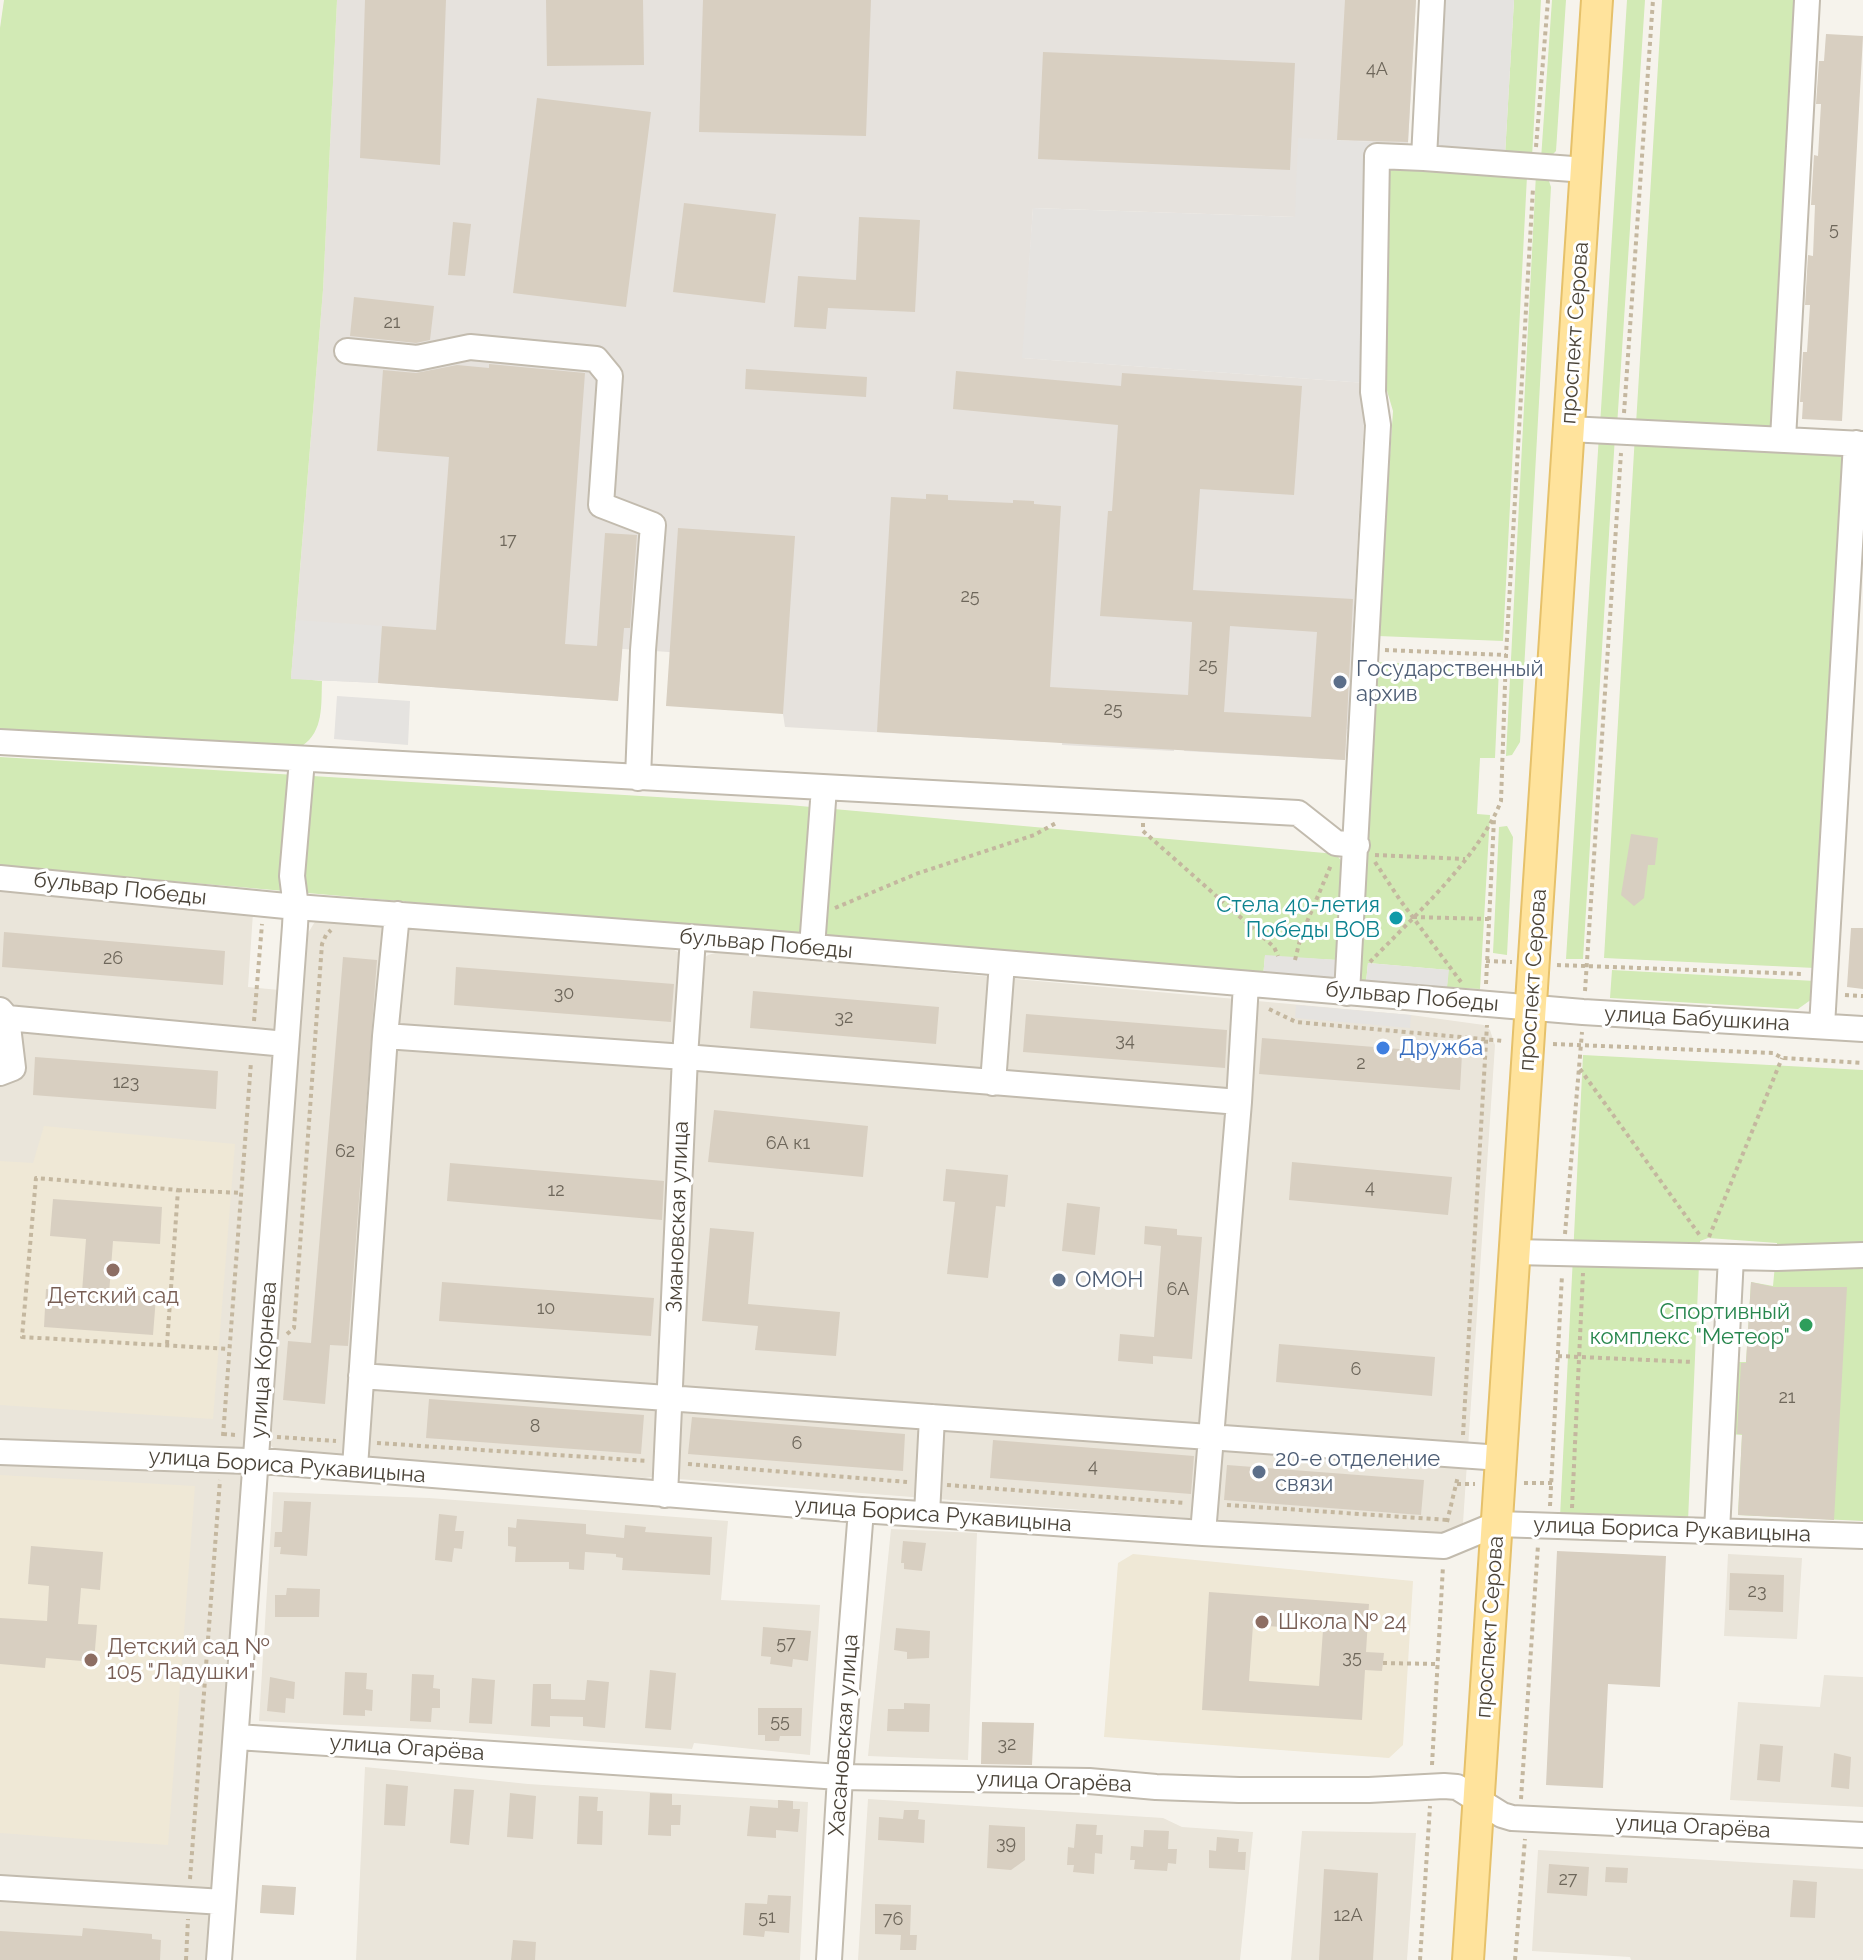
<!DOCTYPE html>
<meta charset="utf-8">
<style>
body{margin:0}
canvas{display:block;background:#f6f3ec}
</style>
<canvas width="1863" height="1960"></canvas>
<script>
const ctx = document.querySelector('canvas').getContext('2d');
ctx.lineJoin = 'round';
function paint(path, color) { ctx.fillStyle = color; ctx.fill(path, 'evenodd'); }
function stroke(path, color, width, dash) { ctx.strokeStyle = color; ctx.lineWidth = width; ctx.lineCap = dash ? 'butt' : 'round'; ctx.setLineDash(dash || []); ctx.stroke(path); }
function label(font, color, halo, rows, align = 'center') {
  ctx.font = font + ' Raleway,sans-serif'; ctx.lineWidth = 6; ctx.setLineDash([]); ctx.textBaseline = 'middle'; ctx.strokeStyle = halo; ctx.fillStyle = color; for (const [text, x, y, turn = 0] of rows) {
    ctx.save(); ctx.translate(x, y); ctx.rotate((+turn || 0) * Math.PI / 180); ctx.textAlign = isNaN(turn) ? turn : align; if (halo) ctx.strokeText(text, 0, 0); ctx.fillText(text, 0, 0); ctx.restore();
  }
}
paint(new Path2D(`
 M0 888 253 913 248 987 279 990 210 1960H0Z
 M316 920 666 946 678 952 682 960 657 1474 652 1477 645 1478 278 1451 271 1446 305 938Z
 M719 952 1411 1015 1484 1025 1490 1030 1495 1045 1463 1523 1460 1531 1433 1537 678 1479 673 1472 700 961 708 955Z
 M273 1492 429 1498 728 1521 721 1600 820 1605 810 1755 694 1743 692 1749 445 1730 259 1721Z
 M891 1529 977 1533 968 1760 868 1756Z
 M1728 1554 1802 1558 1797 1639 1724 1636Z
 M1824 1675 1863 1677V1807L1730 1800 1738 1702 1820 1707Z
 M365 1767 528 1784 808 1802 800 1960H356Z
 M868 1799 1163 1818 1182 1827 1253 1832 1240 1960H858Z
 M1302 1831 1416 1833 1407 1960H1291Z
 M1538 1850 1863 1869V1960H1631L1630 1957 1532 1951Z`), '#eae5da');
paint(new Path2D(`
 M337 0H1416L1408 144 1337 140 1296 217 1033 208 1023 358 1366 383 1349 700 1358 701 1356 729H1347L1345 760 1184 751 1185 742H1174V751L1062 745 1063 728 1047 742 785 727 783 714 669 652 622 649 618 701 378 683 291 679 323 290Z`), '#e6e2dd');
paint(new Path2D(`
 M44 1126 235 1144 213 1419 0 1405V1161L33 1163Z
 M0 1475 195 1486 168 1845 0 1833Z
 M1133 1554 1413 1581 1403 1745 1389 1758 1104 1737 1118 1563Z`), '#efe8d6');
paint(new Path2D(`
 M4 0H337L323 290 291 678 322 681C321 705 324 731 302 746L103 734 102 740 0 734V28Z
 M1514 0H1541L1532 157 1505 155Z
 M1552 0H1566L1556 151 1551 156 1541 159Z
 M1627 0H1645L1617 426 1600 425Z
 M1662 0H1801L1778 433 1636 424Z
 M1383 167 1527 176 1503 641 1378 636 1393 411 1385 384Z
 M1536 174 1548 178 1551 187 1520 742 1512 755 1506 756Z
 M1599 435 1615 436 1583 959H1566Z
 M1635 435 1849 448 1815 968 1604 958Z
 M1377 662 1499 668 1495 758H1480L1477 814 1490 815 1480 989 1447 987 1448 970 1368 963 1366 982H1355L1366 808 1371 807Z
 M0 757 789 805 1336 854 1345 866 1337 960 1265 956 1263 977 0 866Z
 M1507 826 1513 837 1507 955 1493 953 1499 827Z
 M1612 970 1815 981 1812 999 1798 1009 1610 998Z
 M1583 1055 1863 1070V1521L1738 1515 1742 1435 1731 1434 1735 1362H1746L1751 1282 1773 1286 1777 1243 1708 1238 1700 1241 1688 1521 1560 1517Z`), '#d2eab5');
paint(new Path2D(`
 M1443 0H1514L1505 155 1434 151Z
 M1298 138 1374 142 1366 383 1022 358 1033 208 1295 217Z
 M296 620 382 626 378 683 291 679Z
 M337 696 410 701 408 745 334 739Z
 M1265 955 1337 960 1336 982 1263 977Z
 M1368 963 1449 970 1447 987 1366 982Z
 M1296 1005 1411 1015 1410 1028 1295 1018Z`), '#e5e3e0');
paint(new Path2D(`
 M365 0H446L440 165 360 158Z
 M546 0H643L644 65 547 66Z
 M703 0H871L866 136 699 132Z
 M1345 0H1416L1408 142 1337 140Z
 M1826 34 1863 36 1842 421 1802 419 1803 402H1800L1803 352H1807L1810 305H1805L1808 255 1813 256 1815 205H1811L1814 155 1818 156 1821 104H1816L1819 61H1824Z
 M1043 52 1295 63 1290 170 1038 159Z
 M537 98 651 112 626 307 513 293Z
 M684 203 776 214 765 303 673 292Z
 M859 217 920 220 915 312 828 308 826 329 794 327 798 276 856 280Z
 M453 222 471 224 465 276 448 275Z
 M354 297 434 306 430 340 416 343 350 336Z
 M489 364 585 373 565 644 597 646 605 533 637 535 630 628H624L618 701 378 683 382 626 436 630 449 457 377 451 383 370 416 373 457 365 489 368Z
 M746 369 867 377 866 397 745 389Z
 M956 371 1121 386 1122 373 1302 386 1294 495 1200 489 1193 590 1353 599 1345 760 877 732 891 497 926 499V494L948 495V500L1013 503V500L1034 501V504L1061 506 1050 687 1188 695 1192 622 1100 616 1108 511H1112L1118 425 953 409ZM1230 626 1317 632 1311 717 1224 712Z
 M678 528 795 536 783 714 666 706Z
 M1631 834 1658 838 1655 865H1648L1644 898 1634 906 1621 895Z
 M1851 928H1863V989L1847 987Z
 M4 932 225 951 223 985 2 967Z
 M343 957 377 960 348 1346 330 1345 325 1404 283 1400 288 1341 311 1343Z
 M456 967 674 984 671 1022 454 1005Z
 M753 991 939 1007 936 1044 750 1028Z
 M1026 1014 1227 1030 1225 1068 1023 1052Z
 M1262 1038 1462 1054 1460 1090 1259 1074Z
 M35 1057 218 1071 216 1109 33 1095Z
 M714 1110 868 1126 863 1177 708 1162Z
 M1292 1162 1452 1177 1448 1215 1289 1200Z
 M450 1163 664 1181 662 1220 447 1201Z
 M946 1169 1008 1175 1005 1207 996 1206 988 1278 947 1274 955 1202 943 1201Z
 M53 1199 162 1207 160 1244 113 1241 109 1294 156 1297 153 1335 44 1327 46 1289 82 1292 86 1239 50 1236Z
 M1067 1203 1100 1207 1095 1255 1062 1251Z
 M1145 1226 1177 1229V1235L1202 1237 1192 1359 1153 1356V1364L1118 1361 1120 1334 1154 1337 1161 1246 1144 1244Z
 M710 1228 754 1232 748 1304 840 1312 836 1356 755 1350 758 1326 702 1321Z
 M442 1282 654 1298 651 1336 439 1321Z
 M1751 1282 1774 1287H1847L1834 1520 1738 1515 1742 1434H1737L1741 1363H1746Z
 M1279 1344 1435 1357 1432 1396 1276 1382Z
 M429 1399 644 1415 641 1454 426 1438Z
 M692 1417 905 1434 903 1471 688 1454Z
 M993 1440 1194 1456 1191 1494 990 1478Z
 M1227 1465 1424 1480 1421 1515 1224 1500Z
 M284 1501 311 1502 307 1556 280 1554 281 1547H274L275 1532H282Z
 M439 1514 457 1516 455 1531H464L462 1549 454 1548 452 1562 435 1560Z
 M517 1519 586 1524V1534L593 1535 624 1538 625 1525 646 1527 645 1532 712 1537 710 1575 622 1570 623 1558 616 1557V1554L585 1552 584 1570 569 1569V1562H515L516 1547 508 1546V1527L516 1528Z
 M903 1541 926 1543 922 1571 904 1569V1563H901Z
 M31 1546 103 1552 100 1590 81 1588 78 1624 97 1625 94 1662 46 1658 45 1668 0 1664V1618L47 1621 49 1586 28 1584Z
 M1557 1551 1666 1556 1660 1687 1608 1684 1603 1788 1546 1785Z
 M1730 1573 1784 1575 1783 1612 1729 1610Z
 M287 1588 320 1589 319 1617H275V1595H286Z
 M1209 1592 1369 1604 1366 1652 1384 1653 1382 1671 1365 1670 1362 1720 1202 1710ZM1253 1625 1323 1630 1319 1686 1249 1681Z
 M763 1627 811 1631 808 1661 793 1659 792 1667 770 1664 771 1657 761 1656Z
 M896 1628 930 1631 929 1658 907 1659V1652L894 1650Z
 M650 1670 676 1673 671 1730 645 1728Z
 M345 1672 367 1673 366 1689 373 1690 372 1711 365 1710V1716L343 1715Z
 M412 1674 434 1675 433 1688 440 1689V1708H432L431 1722 410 1721Z
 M270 1677 295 1682 294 1699 286 1698 285 1713 267 1711Z
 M472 1678 495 1680 492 1724 469 1723Z
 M587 1680 609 1682 605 1728 583 1726V1717L550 1716V1727L531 1726 533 1684H551V1699L585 1700Z
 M904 1703 930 1704 929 1732 887 1731 888 1709H904Z
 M758 1708H802L801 1736H780L779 1741H765V1735H758Z
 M982 1722 1034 1723 1032 1765 981 1764Z
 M1760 1744 1783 1746 1780 1782 1757 1780Z
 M1834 1753 1851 1757 1849 1789 1831 1787Z
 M386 1784 408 1786 405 1826 384 1825Z
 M454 1789 474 1790 469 1845 450 1843Z
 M510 1793 536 1796 533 1839 507 1837Z
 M650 1793 672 1794V1805H681L680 1825H671V1836L648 1835Z
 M579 1796 598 1797 597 1811H603L602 1845 577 1844Z
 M778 1800 793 1801V1809H800L798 1832 776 1830V1838L747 1836 750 1806 778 1808Z
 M904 1810H919L918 1819 925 1820 924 1843 878 1840 879 1817 903 1819Z
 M1076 1824 1097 1825 1096 1835H1103L1102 1854 1095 1853 1094 1874 1073 1872 1074 1865H1067L1068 1847 1074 1848Z
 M989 1825 1025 1827V1860L1011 1870 987 1868Z
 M1144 1830 1169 1831 1168 1849H1177L1176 1864 1168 1863 1167 1871 1134 1869 1135 1860H1130L1131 1846 1143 1847Z
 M1217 1837 1239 1839 1238 1852H1246L1245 1870 1209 1868V1850L1216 1851Z
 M1549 1864 1589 1867 1587 1896 1547 1893Z
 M1606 1867 1628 1868 1627 1883 1605 1882Z
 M1324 1869 1378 1873 1373 1960H1319Z
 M1793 1880 1817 1882 1815 1918 1790 1917Z
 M262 1885 296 1887 294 1915 260 1913Z
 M768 1895 791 1896 789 1933 765 1931 764 1937 743 1935 745 1903 767 1904Z
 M875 1904 911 1905 910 1935H905H917L916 1950H900L901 1935 875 1934Z
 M83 1928 152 1934V1939L161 1940 160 1960H0V1931L82 1936Z
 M513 1940 536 1942 535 1960H511Z`), '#d8cfc1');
const minor = new Path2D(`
 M1424 158 1586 170
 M347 351 417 358 470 347 596 359 610 376 601 505 653 525 643 650 638 778
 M1569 429 1863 444
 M1783 439 1807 0
 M0 742 1298 813 1336 843 1357 845
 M0 878 296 907 755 942 1583 1012 1863 1029
 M812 947 824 788
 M1347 993 1378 425 1373 392 1377 156 1424 158 1432 0
 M0 1010 7 1018 286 1044
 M1822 1026 1856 443
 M385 1036 685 1057 1239 1102
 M0 1073 13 1068 7 1018
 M993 1083 1002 963
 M1514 1252 1777 1258 1863 1255
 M361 1376 1501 1458
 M0 1452 274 1462 861 1510 1203 1533 1444 1546 1497 1524 1863 1536
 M355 1467 385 1036 397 914
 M665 1495 685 1057 693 938
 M927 1514 932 1417
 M1717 1531 1731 1257
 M1203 1533 1239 1102 1246 984
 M237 1737 840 1777 1089 1781 1156 1787 1239 1790H1369L1444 1786 1457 1787 1502 1815 1512 1818 1863 1835
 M0 1888 223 1902
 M219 1960 295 926 296 907 292 876 302 760
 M829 1960 840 1777 861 1510`);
const major = new Path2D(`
 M1468 1960 1597 0`);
stroke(minor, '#c2bbae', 28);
stroke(major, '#e6c16a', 34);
stroke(new Path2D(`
 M1536 147 1548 0
 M1624 413 1653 0
 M1385 650 1506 655
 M1143 823V831L1274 947 1278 956
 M1375 855 1465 859
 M1375 862 1400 900 1461 982
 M835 908 916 874 1034 835 1058 822
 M1413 917 1489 919
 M1295 960 1301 936 1331 865
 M1486 961 1512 962
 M1370 962C1413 917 1479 858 1501 801L1506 655 1533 188
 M1557 965 1804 974
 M1486 984 1494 819
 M1585 991 1621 453
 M1845 995 1863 996
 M1269 1009 1296 1022 1504 1041
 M254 1021 262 924
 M1553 1044 1773 1053 1782 1058 1863 1063
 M1580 1069 1701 1237
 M178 1190 242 1193
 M1565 1234 1582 1032
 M1709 1237 1782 1058
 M287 1334 294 1328 322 944 326 935 331 930
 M167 1344 178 1190 36 1178 22 1337 229 1349
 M1558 1356 1693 1362
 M223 1434 236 1435
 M1463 1435 1487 1025
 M223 1436 251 1062
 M277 1437 336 1441
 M377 1443 648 1461
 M688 1464 907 1482
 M1524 1483H1553
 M1457 1484H1475
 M947 1485 1186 1503
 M1227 1505 1448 1520
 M1550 1506 1562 1275
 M1572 1508 1583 1273
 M1447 1522 1458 1476
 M1383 1663 1436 1664
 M1432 1765 1443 1566
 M1521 1799 1538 1545
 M190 1879 220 1480
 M186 1960 188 1919
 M1420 1960 1430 1806
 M1515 1960 1525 1839`), '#c4b79f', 4, [4, 4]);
stroke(minor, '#fff', 24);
stroke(major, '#ffe39c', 30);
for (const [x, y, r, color] of [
 [1340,682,8,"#5c6f8a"],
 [1396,918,8,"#0f9aa8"],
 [1383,1048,8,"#3f7fe0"],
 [113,1270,8,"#8d6e63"],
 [1059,1280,8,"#5c6f8a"],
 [1806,1325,8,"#2e9e5b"],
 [1259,1472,8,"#5c6f8a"],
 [1262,1622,8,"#8d6e63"],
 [91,1660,8,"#8d6e63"]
]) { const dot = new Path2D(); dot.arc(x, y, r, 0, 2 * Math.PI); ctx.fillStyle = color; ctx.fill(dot); stroke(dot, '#fff', 3); }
label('18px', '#6e675b', null, [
 ["4А",1377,70],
 ["5",1834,230],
 ["21",392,323],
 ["17",508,541],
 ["25",970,597],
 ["25",1208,666],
 ["25",1113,710],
 ["26",113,959],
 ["30",564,994],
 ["32",844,1018],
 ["34",1125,1041],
 ["2",1361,1064],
 ["123",126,1083],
 ["6А к1",788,1144],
 ["62",345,1152],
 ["4",1370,1188],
 ["12",556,1191],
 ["6А",1178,1290],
 ["10",546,1309],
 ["6",1356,1370],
 ["21",1787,1398],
 ["8",535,1427],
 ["6",797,1444],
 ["4",1093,1467],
 ["23",1757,1592],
 ["57",786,1644],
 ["35",1352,1658],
 ["55",780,1722],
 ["32",1007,1745],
 ["39",1006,1844],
 ["27",1568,1880],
 ["12А",1348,1916],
 ["51",767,1918],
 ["76",893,1920]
]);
label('22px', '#4b4439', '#fff', [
 ["проспект Серова",1575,333,-86],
 ["бульвар Победы",120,889,6],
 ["бульвар Победы",766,944,5],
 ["проспект Серова",1533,980,-86],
 ["бульвар Победы",1412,997,5],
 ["улица Бабушкина",1697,1019,3],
 ["Змановская улица",678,1217,-88],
 ["улица Корнева",264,1360,-86],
 ["улица Бориса Рукавицына",287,1466,4],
 ["улица Бориса Рукавицына",933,1515,4],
 ["улица Бориса Рукавицына",1672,1530,2],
 ["проспект Серова",1490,1627,-86],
 ["Хасановская улица",844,1735,-86],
 ["улица Огарёва",407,1748,4],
 ["улица Огарёва",1054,1782,2],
 ["улица Огарёва",1693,1827,3]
]);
label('22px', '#4e5e75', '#fff', [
 ["Государственный",1356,669],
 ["архив",1356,694],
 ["ОМОН",1075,1280],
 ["20-е отделение",1275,1459],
 ["связи",1275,1484]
], 'left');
label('22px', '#0d838f', '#fff', [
 ["Стела 40-летия",1380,905],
 ["Победы ВОВ",1380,930]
], 'right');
label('22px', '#366cbe', '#fff', [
 ["Дружба",1399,1048]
], 'left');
label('22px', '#785e54', '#fff', [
 ["Детский сад",113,1296,"center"],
 ["Школа № 24",1278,1622],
 ["Детский сад №",107,1647],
 ["105 \"Ладушки\"",107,1672]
], 'left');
label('22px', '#27864d', '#fff', [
 ["Спортивный",1790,1312],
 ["комплекс \"Метеор\"",1790,1337]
], 'right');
</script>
